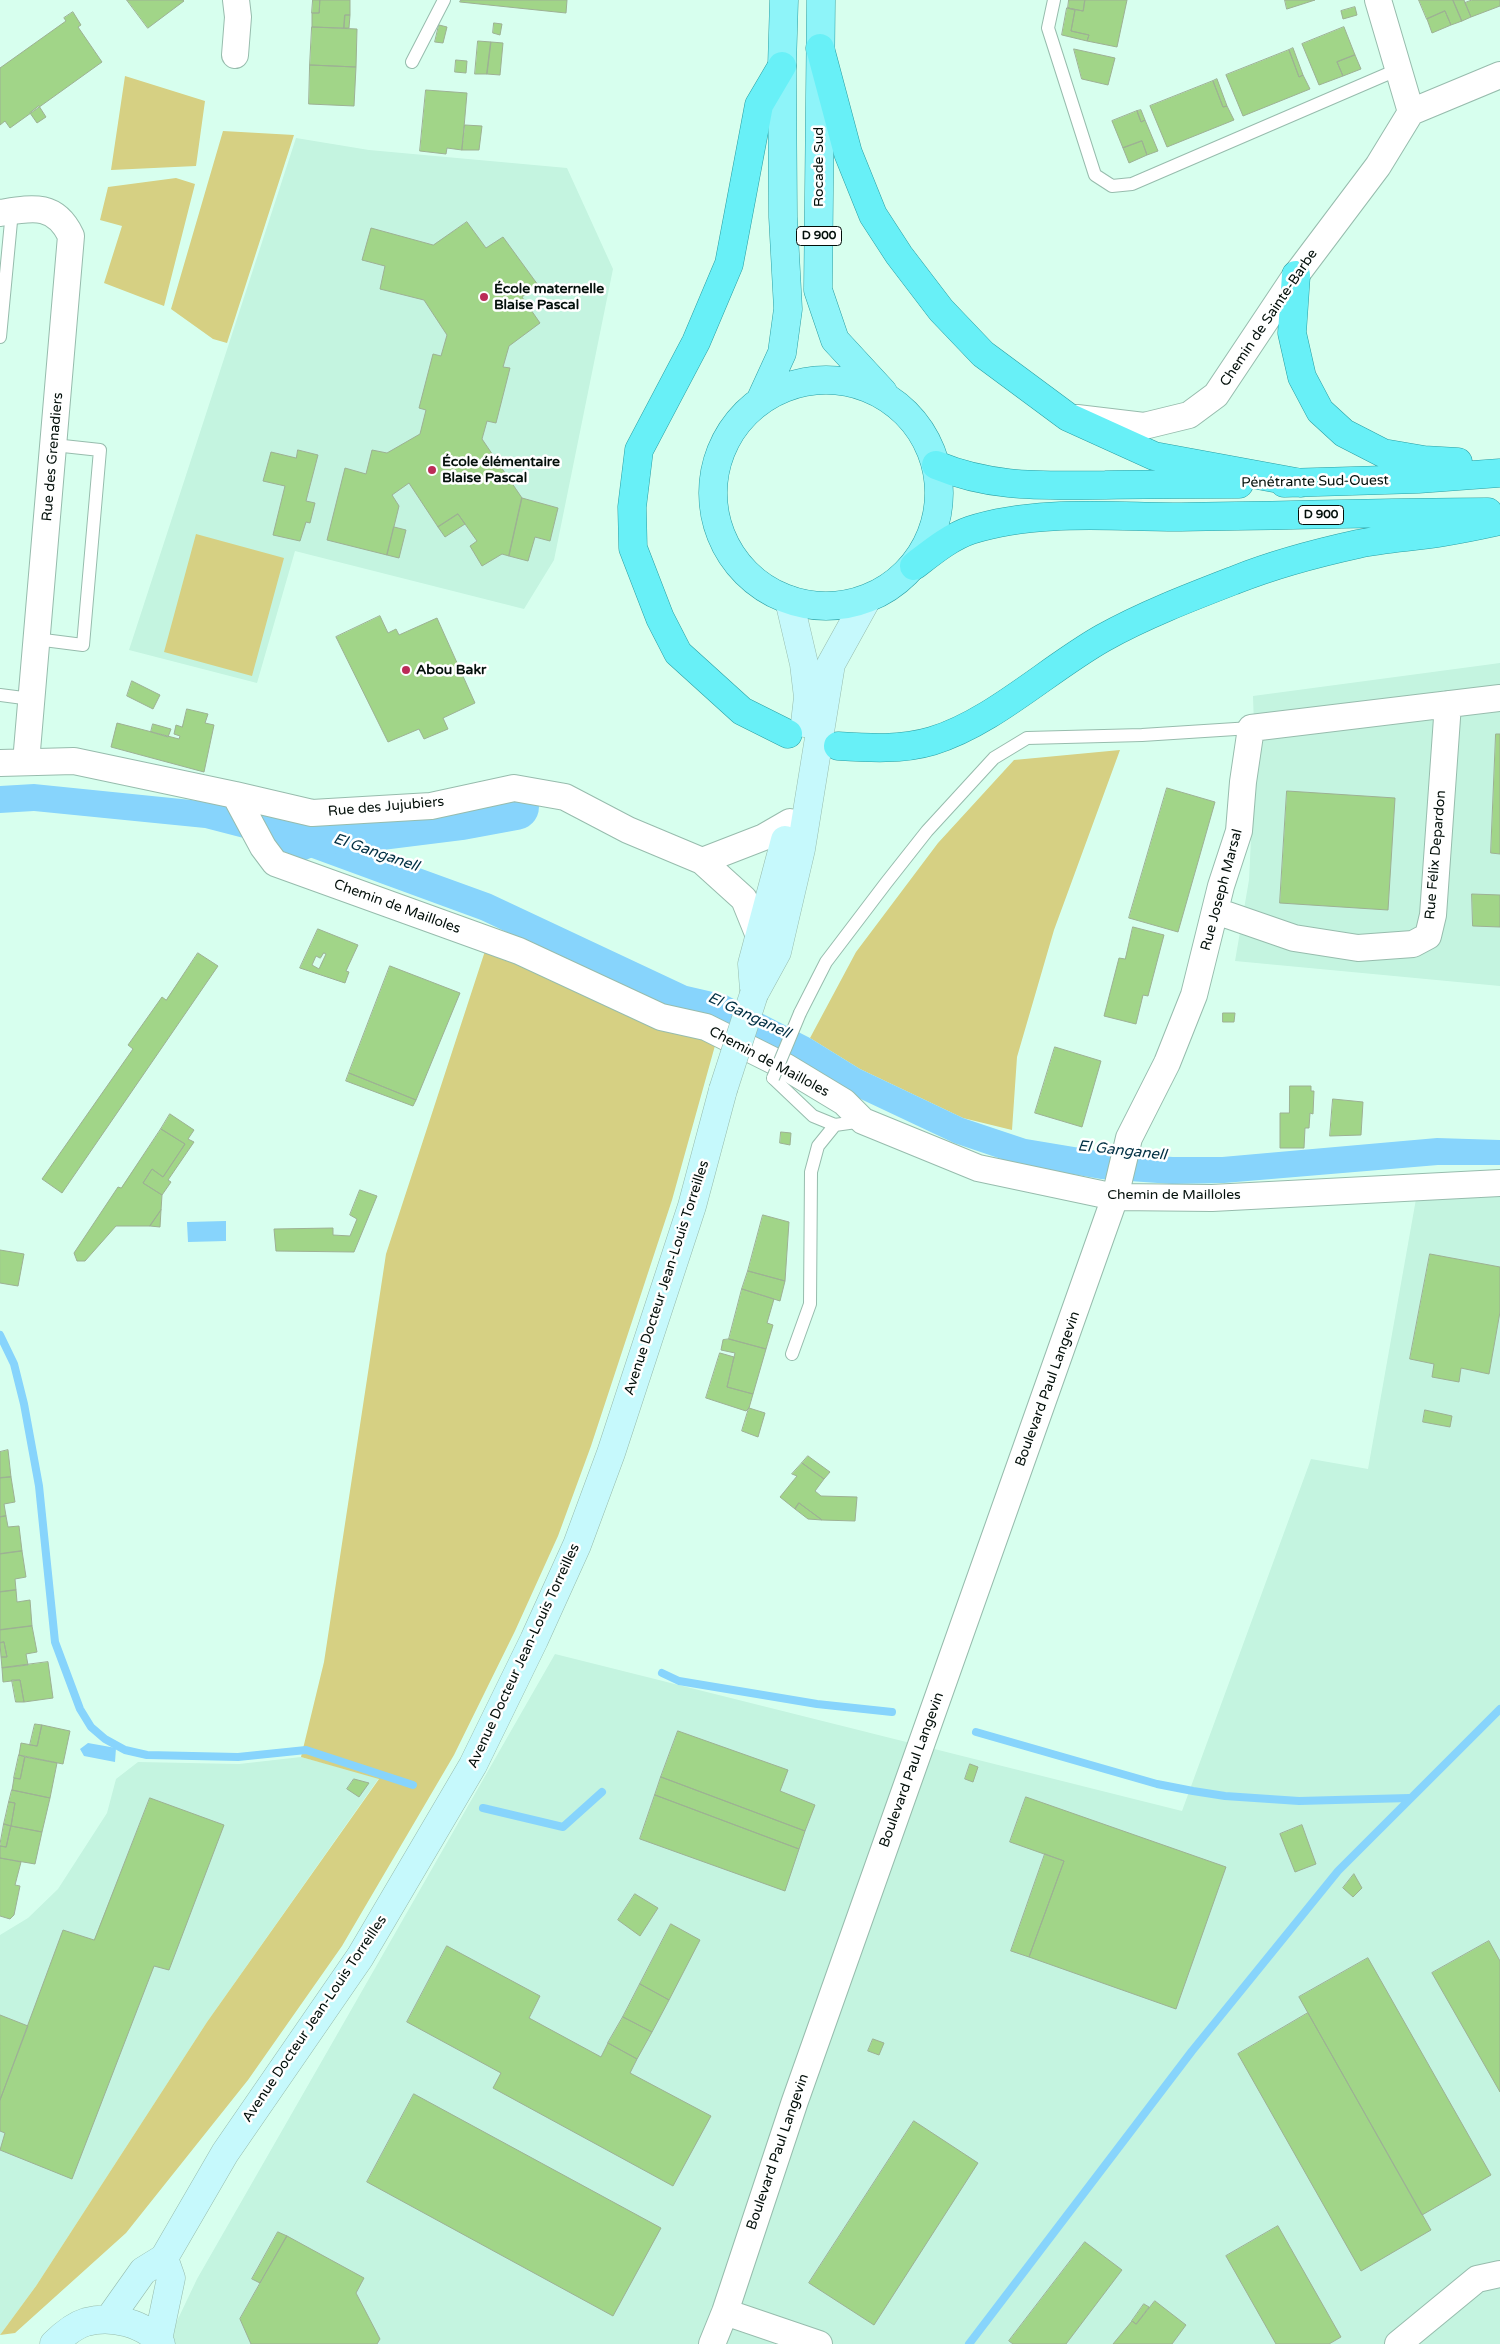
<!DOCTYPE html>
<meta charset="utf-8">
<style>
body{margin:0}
canvas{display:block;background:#d7ffee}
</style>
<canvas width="1500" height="2344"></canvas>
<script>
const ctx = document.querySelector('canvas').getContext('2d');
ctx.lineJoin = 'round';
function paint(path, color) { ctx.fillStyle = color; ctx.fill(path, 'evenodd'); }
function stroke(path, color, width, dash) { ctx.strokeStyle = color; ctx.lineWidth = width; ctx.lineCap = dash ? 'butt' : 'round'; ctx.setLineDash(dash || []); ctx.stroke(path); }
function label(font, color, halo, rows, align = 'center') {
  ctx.font = font + ' "Varela Round",sans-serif'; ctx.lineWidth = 5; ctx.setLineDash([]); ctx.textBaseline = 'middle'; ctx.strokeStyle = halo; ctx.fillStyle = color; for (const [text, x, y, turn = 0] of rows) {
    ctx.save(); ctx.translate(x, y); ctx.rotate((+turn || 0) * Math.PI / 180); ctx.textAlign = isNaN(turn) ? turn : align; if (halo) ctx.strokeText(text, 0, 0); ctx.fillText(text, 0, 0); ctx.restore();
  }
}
paint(new Path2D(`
 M296 138 369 150 567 168 613 269 554 560 524 609 295 551 257 683 129 650Z
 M1500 663V986L1235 961 1249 880 1255 757 1253 696Z
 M1500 1196V2344H166L197 2279 555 1654 1182 1811 1311 1459 1368 1469 1416 1199Z
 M301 1757 379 1778 207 2022 36 2286 0 2335V1935L28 1918 58 1889 107 1813 116 1779 138 1762 239 1764Z`), '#c4f4e0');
paint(new Path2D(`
 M125 76 205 101 196 166 111 170Z
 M223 131 294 135 227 343 213 339 171 309Z
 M176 178 195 184 164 306 104 283 122 226 100 220 108 187Z
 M196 534 284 558 252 676 164 652Z
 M1120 750 1054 930 1017 1057 1012 1130 963 1118 860 1069 810 1038 856 952 938 843 1014 760Z
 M485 951 585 994 716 1042 672 1200 591 1446 558 1536 515 1631 454 1755 342 1946 248 2080 126 2233 15 2333 0 2335 36 2286 207 2022 379 1779 301 1757 324 1662 386 1254Z`), '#d6d083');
paint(new Path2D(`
 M34 784 211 802 298 824 491 894 687 986 726 995 810 1038 860 1069 963 1118 1026 1139 1104 1152 1173 1157H1222L1437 1138 1500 1140V1165H1438L1224 1183 1172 1184 1101 1179 1019 1165 954 1143 481 920 290 850 205 828 34 811 0 813V786Z
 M226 1221V1241L188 1242 187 1222Z
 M88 1743 116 1748 115 1762 84 1756 80 1749Z`), '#87d4fc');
stroke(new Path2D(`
 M0 1335 14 1364 24 1404 39 1486 55 1642 80 1709 91 1727 105 1739 125 1750 147 1755 238 1757 306 1750 413 1785
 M662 1673 679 1681 817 1704 892 1712
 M976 1732 1157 1784 1193 1791 1225 1796 1299 1801 1409 1798
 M483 1808 563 1827 602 1792
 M969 2344 1192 2051 1338 1871 1500 1709`), '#87d4fc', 8);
stroke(new Path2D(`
 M294 840 314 832 366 829 462 817 516 807`), '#87d4fc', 46);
const building = new Path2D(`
 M127 0H183L184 1 148 28Z
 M313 0H320L319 13H312Z
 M320 0H350V15H345L344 28 312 27V13H319Z
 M461 0H567L566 13 460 2Z
 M1069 0H1085L1083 11 1068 8Z
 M1085 0H1127L1117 47 1087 41 1089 35 1071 31 1075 10 1068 8 1083 11Z
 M1285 0H1315L1287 9Z
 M1419 0H1453L1462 21 1451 25 1445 11 1427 19Z
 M1453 0H1464L1471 17 1462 21Z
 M1472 0H1500V6L1471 17 1465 3Z
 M1355 7 1357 15 1343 19 1341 11Z
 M1067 8 1075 10 1071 31 1089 35 1087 41 1062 35Z
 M1445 11 1451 25 1432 33 1427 19Z
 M73 12 81 25 78 27 102 62 10 128 5 121 0 125V68L66 21 64 18Z
 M345 15H350L349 28H344Z
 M494 23 502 24 500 35 493 33Z
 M439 25 447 27 443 43 435 42Z
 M312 27 357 29 356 67 310 65Z
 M1344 27 1355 55 1337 62 1343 76 1319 85 1302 44Z
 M478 41 491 42 487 74H475Z
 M491 42 503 43 500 75 487 74Z
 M1293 48 1303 75 1299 77 1289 50Z
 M1074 49 1115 58 1108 85 1082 79Z
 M1289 50 1299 77 1303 75 1310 89 1243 116 1226 75Z
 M1355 55 1361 69 1343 76 1337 62Z
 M456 60 467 61 466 73 455 72Z
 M310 65 356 67 354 106 309 104Z
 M1217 79 1227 106 1223 107 1213 81Z
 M1213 81 1223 107 1227 106 1234 120 1167 147 1150 106Z
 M426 90 467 93 462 150 447 148 446 154 420 151Z
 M39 106 46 117 37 123 30 113Z
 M1141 110 1145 120 1141 122 1137 111Z
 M1137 111 1141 122 1145 120 1158 151 1147 155 1142 141 1123 148 1112 121Z
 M465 125 482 126 479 150H462Z
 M1142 141 1147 155 1129 163 1123 148Z
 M467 222 486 248 503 237 538 285 522 297 540 323 509 346 503 367 510 368 496 423 487 421 482 439 522 498 509 556 502 554 482 566 470 546 477 541 458 514 438 527 409 483 392 495 399 506 387 555 327 540 345 468 366 474 372 450 387 453 420 434 426 410 419 408 433 354 441 356 447 335 424 300 380 289 385 266 362 260 371 228 433 245Z
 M298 450 318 455 306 501 315 503 310 523 306 522 300 541 273 535 285 486 263 481 271 452 296 458Z
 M522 498 558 508 550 541 535 537 528 561 509 556Z
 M458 514 465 524 445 537 438 527Z
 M394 527 406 530 399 558 387 555Z
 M380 616 388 633 396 629 399 635 437 618 475 703 443 718 448 729 424 739 419 729 388 742 336 637Z
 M132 681 160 695 153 709 127 696Z
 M187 709 208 714 205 723 214 725 204 772 111 747 117 723 179 739 180 736 174 734 176 725 182 727Z
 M153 724 171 729 168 737 151 732Z
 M1496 734H1500V854L1491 853Z
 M1167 788 1215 802 1178 932 1129 918Z
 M1287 791 1395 798 1388 910 1280 903Z
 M1472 894 1500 895V927L1473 926Z
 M1133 927 1164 935 1148 996 1143 995 1136 1024 1104 1016 1119 958 1125 959Z
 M318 929 358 945 346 971 349 972 345 983 300 968ZM324 953 326 954 319 969 312 965 316 956 320 958Z
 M198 953 218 966 62 1193 42 1179 133 1049 128 1045 162 997 166 1000Z
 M390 966 460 993 416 1100 349 1073Z
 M1223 1013H1235L1234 1022H1223Z
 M1055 1047 1101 1061 1082 1127 1035 1113Z
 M349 1073 416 1100 413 1106 346 1081Z
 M1290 1086H1311V1091H1314L1313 1114 1310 1113 1309 1128H1305L1304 1148H1280V1113H1289Z
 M1333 1099 1363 1102 1361 1135 1330 1136Z
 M170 1114 194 1130 188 1139 194 1142 168 1180 171 1182 162 1195 143 1183 152 1169 163 1177 185 1144 161 1129Z
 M161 1129 185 1144 163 1177 152 1169 143 1183 162 1195 161 1210 150 1226H116L85 1261H77L74 1253 118 1187 121 1188Z
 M781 1132 791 1133 790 1145 780 1143Z
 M360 1190 377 1196 354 1252 276 1251 274 1229 333 1228V1235L350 1236 357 1219 350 1215Z
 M161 1210 160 1227 150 1226Z
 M763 1215 789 1222 785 1281 748 1271Z
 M0 1250 24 1254 18 1286 0 1283Z
 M1430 1254 1500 1267V1312L1489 1374 1461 1368 1459 1382 1432 1377 1434 1364 1410 1359Z
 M748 1271 785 1281 780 1301 742 1289Z
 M742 1289 774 1299 767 1323 773 1325 766 1349 729 1339Z
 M729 1339 766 1349 753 1394 727 1387 735 1353 721 1350 723 1340Z
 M720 1353 734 1357 727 1387 753 1394 749 1408 746 1411 706 1398Z
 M749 1408 765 1413 758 1437 742 1431Z
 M1425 1410 1452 1416 1450 1427 1423 1422Z
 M8 1450 11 1477 0 1478V1452Z
 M808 1456 830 1472 824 1479 802 1463Z
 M802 1463 824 1479 815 1491 821 1496 857 1497 855 1521 822 1520 799 1503 795 1509 780 1497 797 1476 792 1474Z
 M11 1477 15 1502 4 1504 6 1516 0 1517V1478Z
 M799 1503 822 1520 808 1519 795 1509Z
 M6 1516 8 1527 19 1526 22 1551 0 1554V1517Z
 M22 1551 26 1577 15 1579 16 1590 0 1592V1554Z
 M16 1590 17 1602 30 1600 32 1626 0 1630V1592Z
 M32 1626 37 1652 26 1654 28 1665 2 1668 1 1657H7L4 1642 0 1643V1630Z
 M4 1642 7 1657H1L0 1643Z
 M48 1662 53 1698 24 1702 20 1680 3 1682 2 1668Z
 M12 1680H20L24 1702H16Z
 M35 1724 42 1725 37 1746 30 1745Z
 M42 1725 70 1731 63 1764 19 1755 21 1743 37 1746Z
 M678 1731 788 1770 780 1791 815 1805 805 1831 661 1777Z
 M19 1755 25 1757 20 1779 14 1778Z
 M25 1757 57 1763 50 1798 12 1790 14 1778 20 1779Z
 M970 1764 978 1767 973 1782 965 1779Z
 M661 1777 805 1831 799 1849 655 1795Z
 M354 1779 369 1783 359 1797 347 1789Z
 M12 1790 50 1798 42 1832 11 1826 15 1803 9 1802Z
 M655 1795 799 1849 785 1891 640 1839Z
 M1026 1797 1226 1867 1176 2009 1029 1957 1064 1861 1010 1842Z
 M150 1798 224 1825 169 1970 154 1966 72 2179 0 2150 5 2133 0 2131V2100L63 1930 94 1940Z
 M9 1802 15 1803 11 1826 4 1824Z
 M4 1824 11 1826 6 1847 0 1846Z
 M1302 1825 1316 1864 1295 1872 1280 1834Z
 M11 1826 42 1832 35 1864 0 1858V1846L6 1847Z
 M1045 1854 1064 1861 1029 1957 1011 1951Z
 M0 1858 21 1862 15 1885 20 1886 14 1915 10 1919 0 1916Z
 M1354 1874 1362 1888 1353 1897 1343 1888Z
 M635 1894 658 1908 640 1936 618 1920Z
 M671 1924 700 1940 669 2000 640 1984Z
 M1489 1941 1500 1961V2092L1432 1973Z
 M447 1946 540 1996 529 2018 601 2057 608 2043 637 2059 630 2073 711 2116 673 2186 493 2088 501 2073 407 2022Z
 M1368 1958 1491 2175 1422 2215 1299 1997Z
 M640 1984 669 2000 652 2032 623 2017Z
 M1308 2013 1431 2230 1361 2271 1238 2054Z
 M0 2015 28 2026 0 2100Z
 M623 2017 652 2032 637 2059 608 2043Z
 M873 2039 884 2043 879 2055 868 2051Z
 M414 2094 661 2228 613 2316 367 2182Z
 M914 2121 978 2163 874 2325 809 2283Z
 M1278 2226 1341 2337 1329 2344H1276L1226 2256Z
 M278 2232 287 2236 260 2283 252 2279Z
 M287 2236 364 2278 356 2293 380 2339 377 2344H251L240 2319Z
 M1085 2242 1122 2270 1066 2344H1013L1009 2341Z
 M1155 2301 1186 2325 1172 2344H1113L1132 2321 1136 2324Z
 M1144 2304 1149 2307 1136 2324 1132 2321Z`);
paint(building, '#a1d588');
stroke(building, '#9db194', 1);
const service = new Path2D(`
 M1054 0 1048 28 1095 175 1112 186 1132 184 1399 69
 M412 62 444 0
 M0 337 12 211
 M36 639 83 645 100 450 54 445
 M0 695 31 699
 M800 1013 826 962 886 883 927 831 994 758 1027 738 1142 735 1251 728
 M773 1078 813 1116 835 1125
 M792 1354 810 1304 811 1172 818 1146 835 1125 863 1121`);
const minor = new Path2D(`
 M1378 0 1411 112
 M235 55 238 17 236 0
 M1411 112 1500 75
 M0 213C31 208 55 202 71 236L26 762
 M1077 418 1144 426 1189 415 1216 395 1296 275 1378 166 1411 112
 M0 763 74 761 235 795 263 847 275 863 519 951 661 1017 706 1027 786 1067 844 1102 863 1121 978 1168 1115 1197 1212 1198 1500 1183
 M235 795 312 813 431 806 514 788 565 797 628 830 702 861 744 899 759 936
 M702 861 764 837 790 822
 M1216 911 1294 938 1358 948 1413 944 1428 936 1433 915 1448 704
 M725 2312 819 2344
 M712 2344 725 2312 795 2101 1115 1197 1129 1138 1167 1063 1194 995 1221 886 1239 831 1243 782 1251 728 1500 698
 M1398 2344 1477 2279 1500 2274`);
const secondary = new Path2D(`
 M789 600 804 664 808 697 805 723
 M754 990 752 964 785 840
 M754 994 777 952 801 849 831 664 867 599
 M109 2319 143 2271 164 2258 225 2153 360 1957 473 1765 534 1640 577 1545 611 1453 692 1206 723 1090
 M158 2340 171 2278 164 2258
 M54 2344C63 2335 73 2326 86 2322 111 2315 145 2323 161 2344`);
const primary = new Path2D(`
 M821 0 818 290 835 340 883 392
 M713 493a113 113 0 1 1 226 0a113 113 0 1 1-226 0Z
 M760 401 782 353 788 309 783 217 782 66 784 0`);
const trunk = new Path2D(`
 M820 48 848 153 873 215 899 255 941 310 983 354 1068 417 1154 456 1301 483
 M782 66 759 105 729 264 696 342 639 450 632 507 633 548 660 618 678 653 742 711 788 734
 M1296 275 1292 333 1302 377 1320 411 1344 433 1383 453 1424 460 1458 462
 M936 465C994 489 1045 485 1105 485 1150 484 1194 484 1239 484
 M1284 483 1418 479 1500 473
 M914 566C931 553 950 537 971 530 1036 509 1114 517 1181 517 1284 516 1386 512 1488 512
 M838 746C869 748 902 750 932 741 992 723 1048 669 1103 638 1144 615 1191 597 1235 580 1275 564 1317 553 1358 544 1386 538 1416 537 1444 532 1463 529 1482 525 1500 521`);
stroke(service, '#97bcad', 14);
stroke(minor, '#97bcad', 28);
stroke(secondary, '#97bcad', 29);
stroke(primary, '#2c9fa3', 29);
stroke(trunk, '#2c9fa3', 29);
stroke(service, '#fff', 12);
stroke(minor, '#fff', 26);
stroke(secondary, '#c6f9fc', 28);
stroke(primary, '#8ef4f9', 28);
stroke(trunk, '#68f0f7', 28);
const serviceBridge = new Path2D(`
 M773 1078 800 1013`);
const secondaryBridge = new Path2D(`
 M723 1090 754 994`);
stroke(serviceBridge, '#97bcad', 14, []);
stroke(secondaryBridge, '#97bcad', 29, []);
stroke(serviceBridge, '#fff', 12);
stroke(secondaryBridge, '#c6f9fc', 28);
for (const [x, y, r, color] of [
 [484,297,5,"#bb2c57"],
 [432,470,5,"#bb2c57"],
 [406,670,5,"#bb2c57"]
]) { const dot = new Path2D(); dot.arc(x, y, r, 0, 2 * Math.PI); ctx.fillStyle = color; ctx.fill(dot); stroke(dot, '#fff', 2); }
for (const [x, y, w] of [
 [819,236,45],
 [1321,515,45]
]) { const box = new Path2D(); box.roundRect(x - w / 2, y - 9.5, w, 19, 4); ctx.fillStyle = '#fff'; ctx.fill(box); stroke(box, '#030f0a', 1); }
label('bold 12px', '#030f0a', null, [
 ["D 900",819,236],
 ["D 900",1321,515]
]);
label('14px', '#030f0a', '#fff', [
 ["Rocade Sud",819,167,-90],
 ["Chemin de Sainte-Barbe",1269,318,-56],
 ["Rue des Grenadiers",53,457,-85],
 ["Pénétrante Sud-Ouest",1315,482,-1],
 ["Rue des Jujubiers",386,807,-5],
 ["Rue Félix Depardon",1436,855,-85],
 ["Rue Joseph Marsal",1222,890,-75],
 ["Chemin de Mailloles",397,907,20],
 ["Chemin de Mailloles",769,1062,28],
 ["Chemin de Mailloles",1174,1195],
 ["Avenue Docteur Jean-Louis Torreilles",667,1278,-72],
 ["Boulevard Paul Langevin",1048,1389,-70],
 ["Avenue Docteur Jean-Louis Torreilles",524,1656,-65],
 ["Boulevard Paul Langevin",912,1770,-70],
 ["Avenue Docteur Jean-Louis Torreilles",315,2019,-56],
 ["Boulevard Paul Langevin",778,2152,-71]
]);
label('bold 14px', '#030f0a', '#fff', [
 ["École maternelle",494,289],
 ["Blaise Pascal",494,305],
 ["École élémentaire",442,462],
 ["Blaise Pascal",442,478],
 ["Abou Bakr",416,670]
], 'left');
label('italic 15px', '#002f43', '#fff', [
 ["El Ganganell",376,853,19],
 ["El Ganganell",749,1016,25],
 ["El Ganganell",1122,1151,6]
]);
</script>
